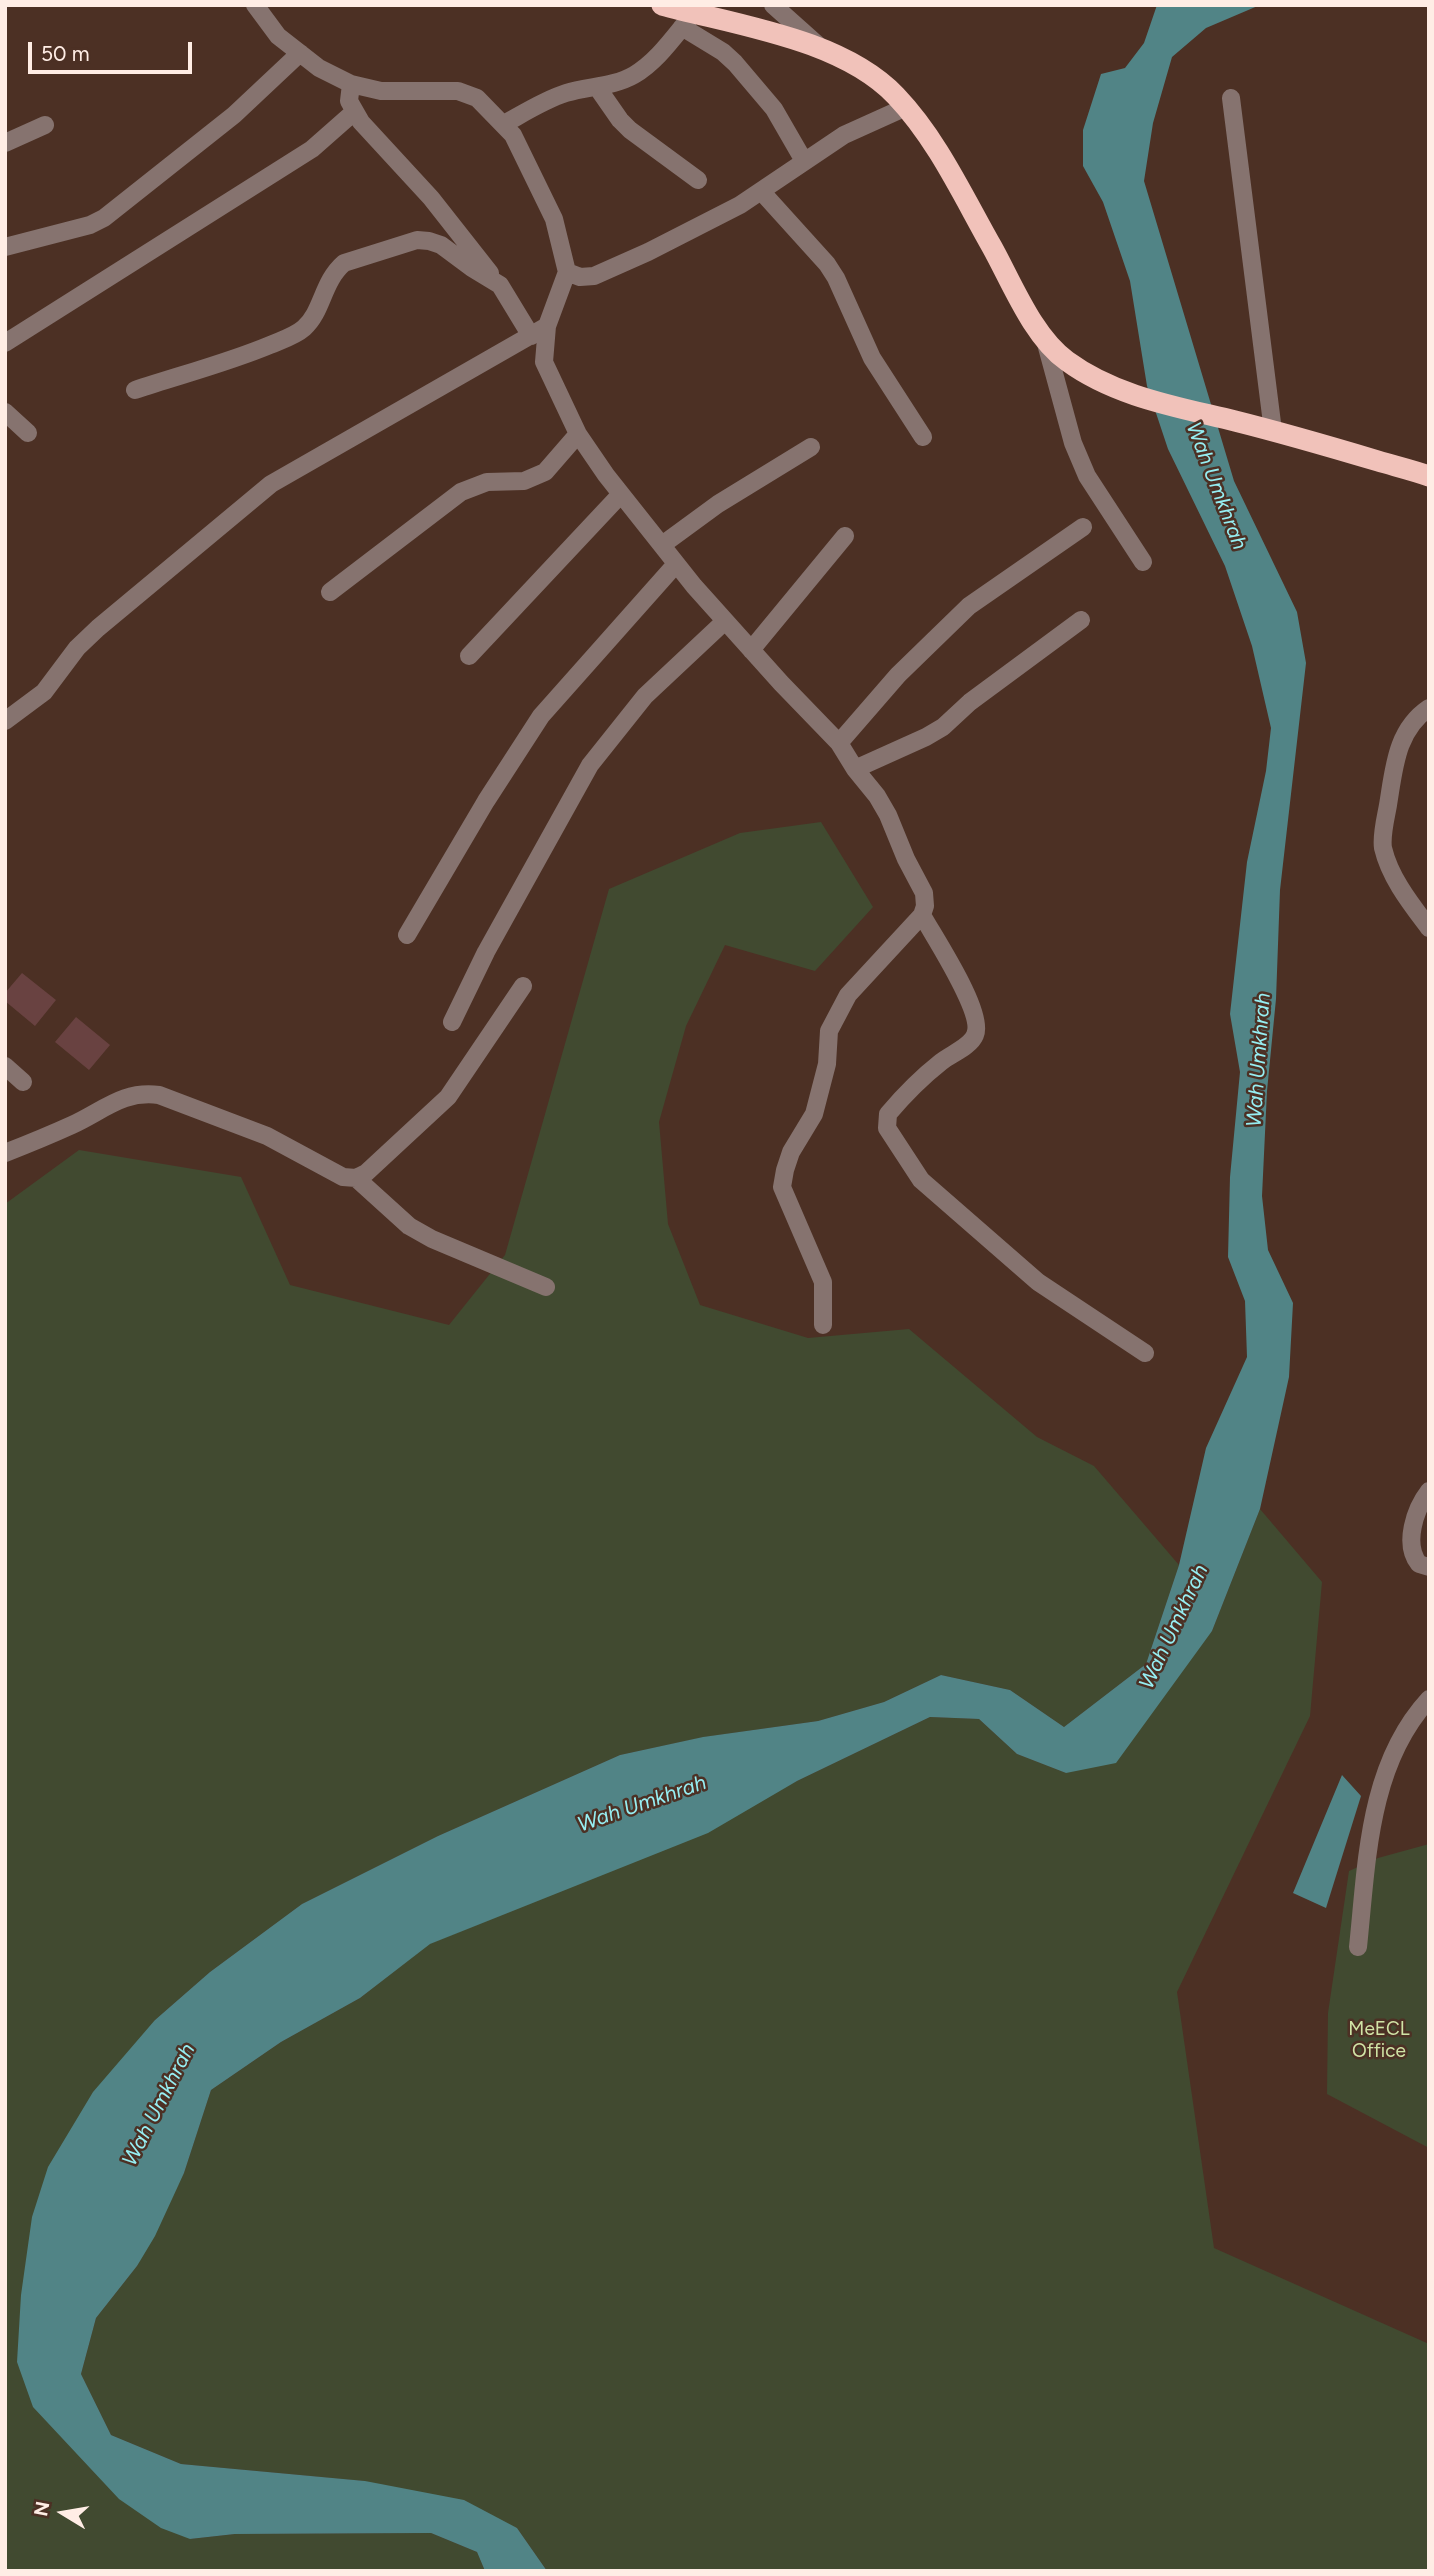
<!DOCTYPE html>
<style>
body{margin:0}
#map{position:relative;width:1434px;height:2576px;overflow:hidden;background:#4c3024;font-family:Figtree,sans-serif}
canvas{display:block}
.frame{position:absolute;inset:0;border:7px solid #ffede5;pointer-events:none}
.north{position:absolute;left:28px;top:2478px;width:70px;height:70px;-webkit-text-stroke:5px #4c3024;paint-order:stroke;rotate:281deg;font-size:19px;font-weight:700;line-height:28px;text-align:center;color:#ffede5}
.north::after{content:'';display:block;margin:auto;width:24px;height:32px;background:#ffede5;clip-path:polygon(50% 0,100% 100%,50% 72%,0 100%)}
.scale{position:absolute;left:28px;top:42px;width:164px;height:32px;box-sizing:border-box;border:4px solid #ffede5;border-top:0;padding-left:9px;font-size:21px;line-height:24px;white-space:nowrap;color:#ffede5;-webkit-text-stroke:5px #4c3024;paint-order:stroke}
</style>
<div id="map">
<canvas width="1434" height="2576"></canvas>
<div class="frame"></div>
<div class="north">N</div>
<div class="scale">50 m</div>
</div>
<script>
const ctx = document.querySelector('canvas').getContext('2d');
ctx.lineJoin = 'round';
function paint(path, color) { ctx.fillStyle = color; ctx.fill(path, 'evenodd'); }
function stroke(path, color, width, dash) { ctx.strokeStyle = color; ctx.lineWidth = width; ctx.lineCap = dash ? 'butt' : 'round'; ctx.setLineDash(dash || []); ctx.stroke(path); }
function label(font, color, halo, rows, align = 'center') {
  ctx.font = font + ' Figtree,sans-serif'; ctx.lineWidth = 5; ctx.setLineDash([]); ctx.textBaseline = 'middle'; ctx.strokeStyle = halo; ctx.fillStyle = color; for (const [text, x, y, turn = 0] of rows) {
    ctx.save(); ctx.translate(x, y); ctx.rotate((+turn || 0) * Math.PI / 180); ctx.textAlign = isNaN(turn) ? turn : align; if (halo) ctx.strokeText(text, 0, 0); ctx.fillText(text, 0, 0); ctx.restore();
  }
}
paint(new Path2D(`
 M821 822 873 907 815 971 725 945 686 1026 659 1122 668 1224 700 1305 808 1338 909 1329 1037 1437 1094 1466 1179 1565 1146 1664 1064 1727 1010 1690 941 1675 884 1702 818 1721 704 1737 620 1755 438 1836 302 1904 210 1972 155 2020 17 2362 190 2539 235 2534 431 2533 477 2552 485 2571H5V1204L79 1150 241 1177 290 1285 449 1325 505 1255 609 889 740 833Z
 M1260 1509 1322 1582 1310 1716 1177 1992 1214 2248 1429 2344V2571H547L517 2528 364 2481 181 2464 111 2435 81 2374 96 2318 137 2266 184 2173 211 2090 281 2042 360 1998 429 1944 532 1902 797 1781 930 1717 979 1719 1017 1754 1066 1773 1212 1631Z
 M1429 1844V2148L1327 2094 1328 2013 1349 1871 1378 1858Z`), '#414a30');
paint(new Path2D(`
 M1157 5H1260L1206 28 1172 57 1153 123 1144 181 1234 481 1297 612 1306 663 1280 890 1276 999 1267 1091 1262 1196 1268 1250 1293 1303 1289 1377 1260 1509 1212 1631 1116 1763 1066 1773 1017 1754 979 1719 930 1717 797 1781 708 1833 430 1944 360 1998 281 2042 211 2090 184 2173 155 2236 137 2266 96 2318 81 2374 111 2435 181 2464 365 2481 464 2500 517 2528 547 2571H485L477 2552 431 2533 235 2534 190 2539 161 2528 119 2499 33 2407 17 2362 21 2295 32 2217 48 2167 93 2092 155 2020 210 1972 302 1904 438 1836 620 1755 703 1737 818 1721 884 1702 941 1675 1010 1690 1064 1727 1146 1664 1179 1565 1206 1448 1247 1357 1245 1301 1228 1257 1230 1177 1240 1072 1230 1014 1247 862 1266 771 1271 728 1252 646 1225 566 1168 449 1147 386 1130 281 1103 202 1083 166V130L1101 74 1125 68 1144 43Z
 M1342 1775 1361 1796 1326 1908 1293 1893Z`), '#518486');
paint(new Path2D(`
 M22 973 56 1000 35 1026 5 1001V993Z
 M76 1017 110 1045 89 1070 55 1042Z`), '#694241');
stroke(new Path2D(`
 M255 5 278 36 319 68 351 84 381 91H458L477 98 513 135 554 219 567 272 547 326 544 362 578 434 606 475 694 586 781 683 839 743 855 769 877 796 888 815 906 859 924 893 925 906 922 915 848 995 829 1031 827 1064 814 1114 791 1152 785 1170 782 1187 823 1282V1325
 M773 5 820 47
 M682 27 723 52 735 63 774 109 804 161
 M351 84 349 101 361 122 431 198 490 273
 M597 87 620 120 630 130 698 180
 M1231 98 1273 431
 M504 124C524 113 544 100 566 93 588 86 613 87 634 75 658 61 675 35 693 14
 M5 143 45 125
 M761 191 827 264 836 278 872 358 923 437
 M5 247 90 225 104 218 234 115 300 53
 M567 272 580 277 594 276 648 252 740 205 844 135 906 107
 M1045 340 1073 443 1087 476 1143 562
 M5 343 312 149 354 112
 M135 390C180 375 227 363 270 345 282 340 295 336 304 328 323 311 322 282 344 263L417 240 429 241 441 245 472 268 500 285 531 336
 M5 412 28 433
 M662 545 718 504 811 447
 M330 592 461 492 487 482 524 481 545 472 578 434
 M751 650 845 536
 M469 656 621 494
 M1429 708C1396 730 1394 769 1388 805 1386 817 1381 835 1383 848 1390 878 1411 904 1429 928
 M5 721 44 692 77 648 98 628 271 484 547 326
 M839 743 898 675 969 606 1083 527
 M855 769 926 737 943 727 970 702 1081 620
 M922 915C934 937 985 1013 975 1035 970 1047 951 1054 941 1062 922 1077 904 1095 888 1114L887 1128 921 1180 1038 1282 1145 1353
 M407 935 486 801 541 716 676 564
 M452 1022 486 952 590 765 645 696 725 621
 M5 1066 23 1082
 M5 1153C28 1144 50 1135 72 1125 103 1111 123 1090 159 1095L267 1136 343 1177 356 1178 366 1173 448 1097 523 986
 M356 1178 409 1226 432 1239 546 1287
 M1429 1491C1415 1509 1403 1544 1419 1564L1429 1567
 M1358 1947C1367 1862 1368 1765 1429 1699`), '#86736f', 18);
stroke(new Path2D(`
 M662 5C736 25 842 39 896 96 937 139 963 196 992 247 1012 283 1033 337 1067 361 1116 397 1178 407 1235 421 1283 433 1331 447 1378 461 1395 466 1412 470 1429 476`), '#f1c2ba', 21);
label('19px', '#d0e4a6', '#4c3024', [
 ["MeECL",1379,2029],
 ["Office",1379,2051]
]);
label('italic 21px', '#96eef2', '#4c3024', [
 ["Wah Umkhrah",1216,486,69],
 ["Wah Umkhrah",1259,1060,-86],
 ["Wah Umkhrah",1174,1627,-65],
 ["Wah Umkhrah",642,1804,-19],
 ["Wah Umkhrah",159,2105,-63]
]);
</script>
